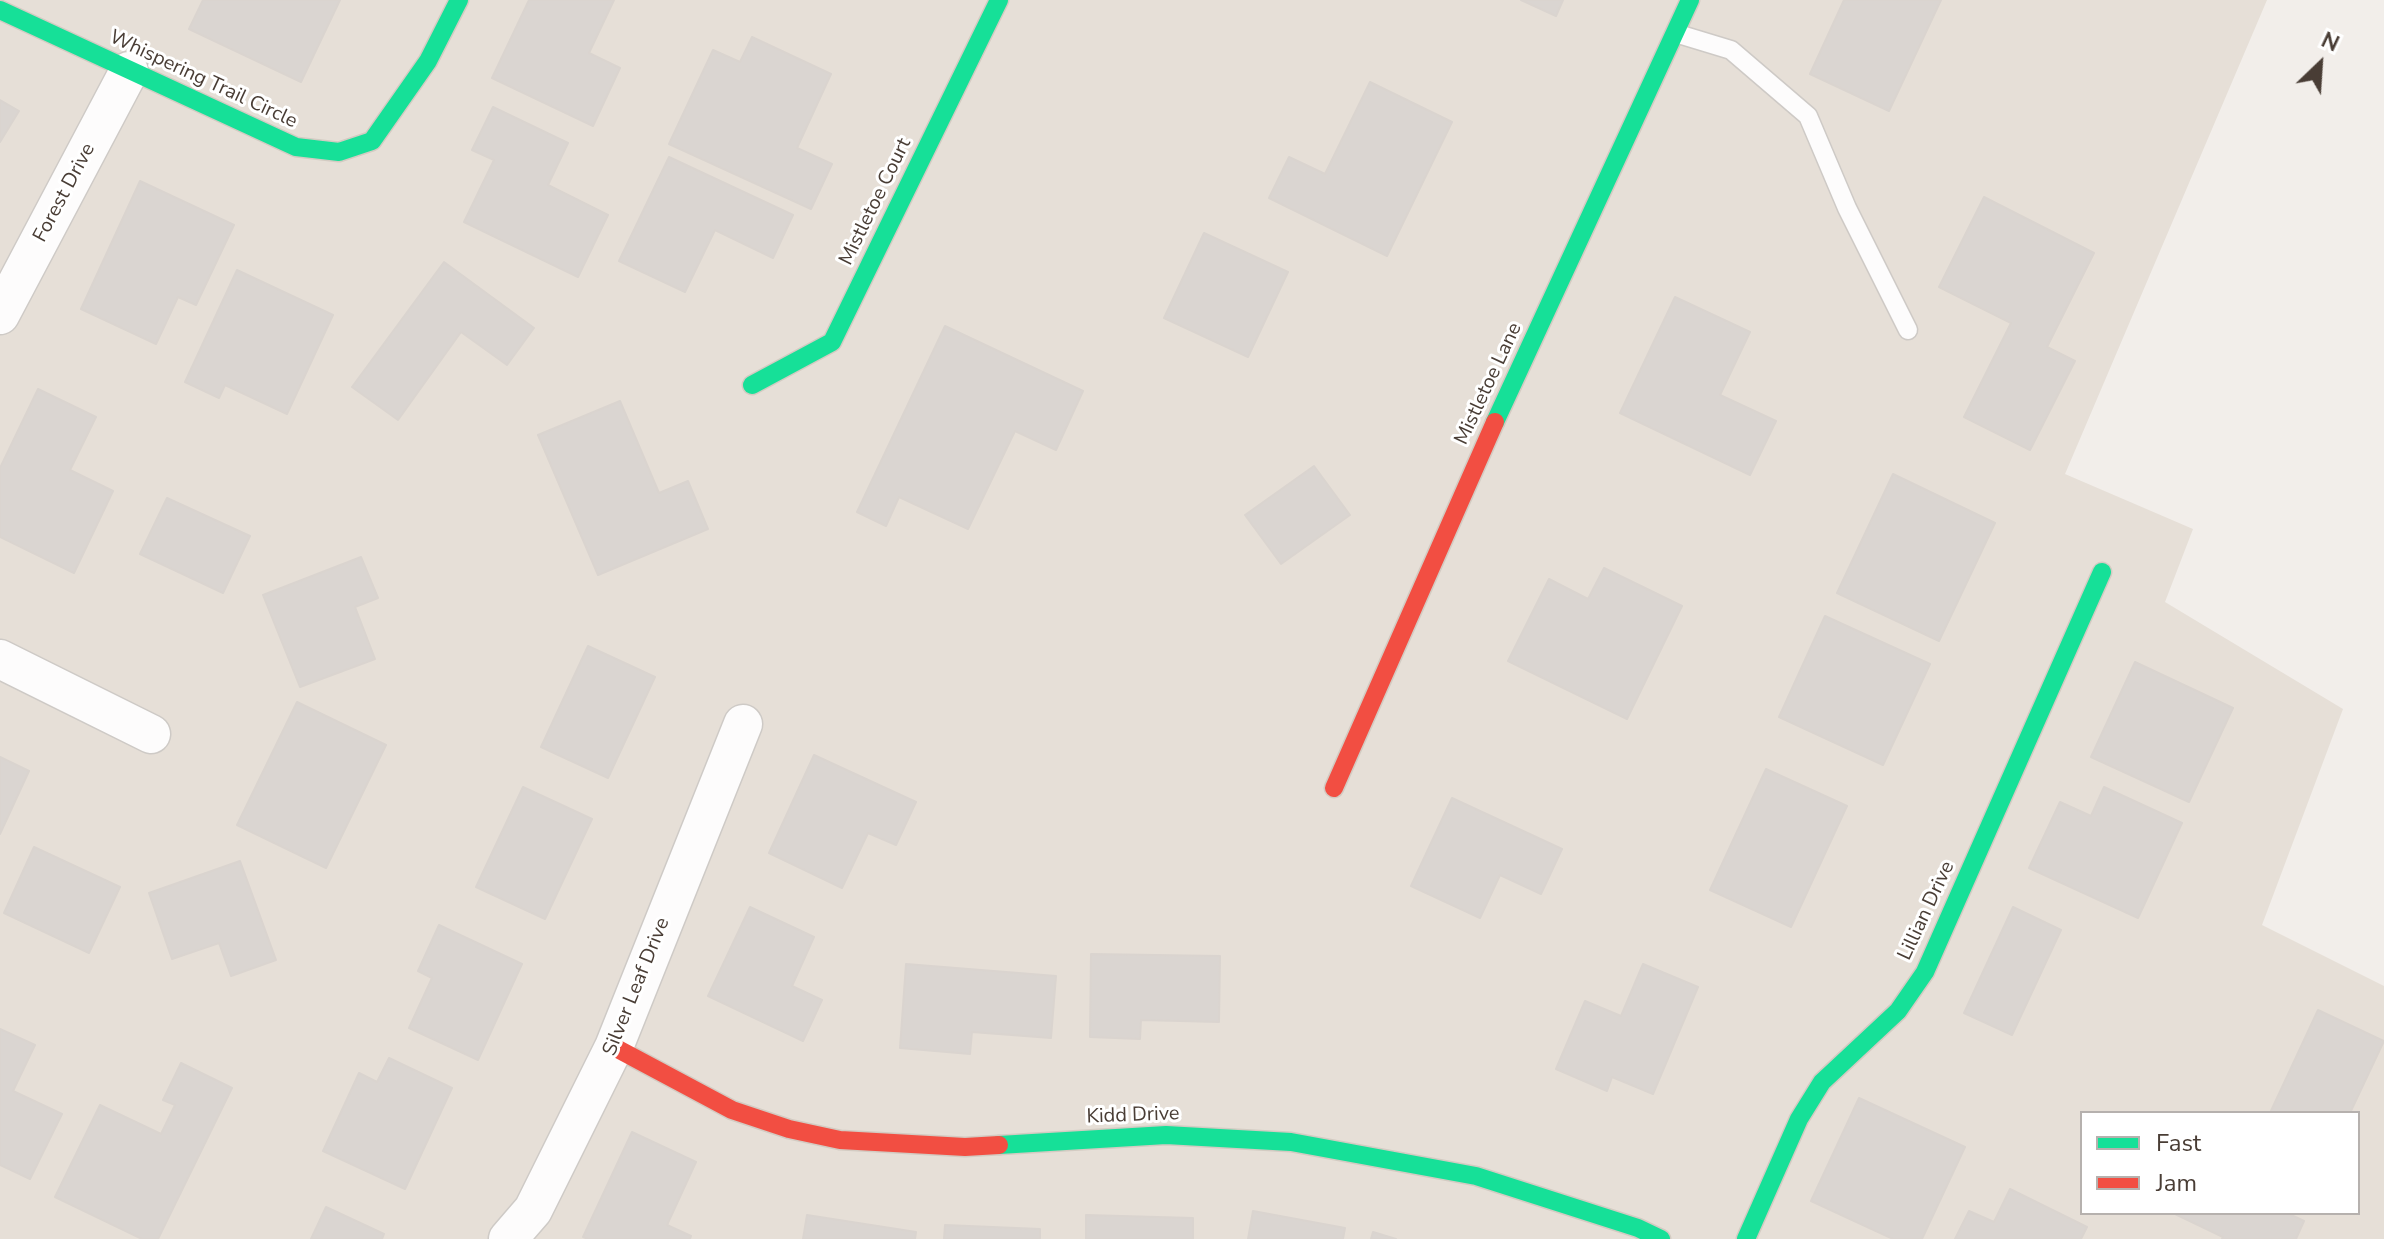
<!DOCTYPE html>
<style>
body{margin:0}
#map{position:relative;width:2384px;height:1239px;overflow:hidden;background:#f2eeea;font-family:"Nunito Sans",sans-serif}
canvas{display:block}
.legend{position:absolute;left:2080px;top:1111px;width:280px;height:104px;box-sizing:border-box;background:#fff;border:2px solid #b6b1ae;margin:0;padding:10px 14px;list-style:none;font-size:24px;color:#493d35}
.legend li{display:flex;align-items:center;gap:16px;height:40px}
.legend b{width:40px;border:2px solid #b6b1ae}
.north{position:absolute;left:2280px;top:24px;width:80px;height:80px;-webkit-text-stroke:6px #fff;paint-order:stroke;rotate:25deg;font-size:22px;font-weight:700;line-height:32px;text-align:center;color:#493d35}
.north::after{content:'';display:block;margin:auto;width:28px;height:36px;background:#493d35;clip-path:polygon(50% 0,100% 100%,50% 72%,0 100%)}
</style>
<div id="map">
<canvas width="2384" height="1239"></canvas>
<ul class="legend">
<li><b style="height:10px;background:#16e098"></b>Fast</li>
<li><b style="height:10px;background:#f24e42"></b>Jam</li>
</ul>
<div class="north">N</div>
</div>
<script>
const ctx = document.querySelector('canvas').getContext('2d');
ctx.lineJoin = 'round';
function paint(path, color) { ctx.fillStyle = color; ctx.fill(path, 'evenodd'); }
function stroke(path, color, width, dash) { ctx.strokeStyle = color; ctx.lineWidth = width; ctx.lineCap = dash ? 'butt' : 'round'; ctx.setLineDash(dash || []); ctx.stroke(path); }
function label(font, color, halo, rows, align = 'center') {
  ctx.font = font + ' "Nunito Sans",sans-serif'; ctx.lineWidth = 6; ctx.setLineDash([]); ctx.textBaseline = 'middle'; ctx.strokeStyle = halo; ctx.fillStyle = color; for (const [text, x, y, turn = 0] of rows) {
    ctx.save(); ctx.translate(x, y); ctx.rotate((+turn || 0) * Math.PI / 180); ctx.textAlign = isNaN(turn) ? turn : align; if (halo) ctx.strokeText(text, 0, 0); ctx.fillText(text, 0, 0); ctx.restore();
  }
}
paint(new Path2D(`
 M0 0H2267L2065 474 2193 529 2165 602 2343 709 2262 925 2384 986V1239H0ZM2082 1113H2358V1213H2082Z`), '#e6dfd7');
const building = new Path2D(`
 M203 0H340L301 82 189 29Z
 M529 0H614L589 53 620 68 593 126 492 78Z
 M1521 0H1563L1556 16Z
 M1844 0H1941L1889 111 1810 74Z
 M752 37 831 74 797 148 832 164 811 209 669 144 713 50 740 62Z
 M1370 82 1452 122 1387 256 1269 198 1289 157 1325 174Z
 M0 100 19 111 0 142Z
 M493 107 568 143 548 185 608 215 578 277 464 222 494 160 472 150Z
 M669 157 793 215 773 258 715 230 685 292 619 261Z
 M140 181 234 225 196 305 178 297 156 344 81 309Z
 M1984 197 2094 253 2047 347 2075 361 2030 450 1964 417 2011 323 1939 287Z
 M1204 233 1288 272 1248 357 1164 318Z
 M444 262 534 328 507 365 461 332 398 420 352 387Z
 M237 270 333 315 287 414 225 385 219 398 185 382Z
 M1675 297 1750 332 1720 395 1776 421 1750 475 1620 413Z
 M945 326 1083 391 1056 450 1015 431 968 529 899 497 886 526 857 512Z
 M38 389 96 417 70 470 113 491 74 573 0 537V468Z
 M620 401 659 493 688 481 708 529 598 575 538 435Z
 M1314 466 1350 515 1281 564 1245 515Z
 M1893 474 1995 523 1939 641 1837 593Z
 M167 498 250 536 223 593 140 554Z
 M361 557 378 598 355 607 375 659 300 687 263 595Z
 M1604 568 1682 606 1627 719 1508 661 1549 579 1588 599Z
 M1825 616 1930 664 1883 765 1779 717Z
 M588 646 655 677 608 778 541 747Z
 M2135 662 2233 708 2189 802 2091 757Z
 M297 702 386 745 326 868 237 825Z
 M814 755 916 802 896 845 868 833 842 888 769 853Z
 M0 757 29 771 0 834Z
 M1766 769 1847 806 1791 927 1710 890Z
 M523 787 592 819 545 919 476 887Z
 M2104 787 2182 823 2138 918 2029 868 2060 802 2091 816Z
 M1452 798 1562 849 1541 894 1500 875 1480 918 1411 886Z
 M34 847 120 887 89 953 4 913Z
 M240 861 276 960 231 976 219 943 172 959 149 893Z
 M750 907 814 937 792 986 822 1000 803 1041 708 996Z
 M2013 907 2061 930 2012 1035 1964 1013Z
 M439 925 522 964 478 1060 409 1028 432 978 418 971Z
 M1091 954 1220 956 1219 1022 1141 1020 1140 1039 1090 1037Z
 M906 964 1056 976 1051 1038 972 1032 970 1054 900 1048Z
 M1643 964 1698 987 1653 1094 1612 1077 1607 1091 1556 1069 1585 1001 1621 1016Z
 M2318 1010 2384 1041 2350 1113H2270Z
 M0 1029 35 1045 13 1091 62 1114 30 1179 0 1165Z
 M389 1058 452 1088 405 1189 323 1151 359 1073 377 1082Z
 M181 1063 232 1088 158 1239H142L55 1197 100 1105 161 1134 175 1105 163 1100Z
 M1859 1098 1965 1147 1922 1239H1893L1811 1201Z
 M632 1132 696 1162 667 1225 691 1236 690 1239H588L583 1237Z
 M2010 1189 2087 1227 2081 1239H1955L1969 1211 1994 1222Z
 M326 1207 384 1234 382 1239H311Z
 M1253 1211 1345 1228 1343 1239H1248Z
 M2173 1213H2287L2304 1221 2296 1239H2222L2223 1237Z
 M807 1215 916 1232 915 1239H803Z
 M1086 1215 1193 1218V1239H1086Z
 M945 1225 1040 1229V1239H944Z
 M1373 1232 1396 1239H1371Z`);
paint(building, '#dad5d1');
stroke(building, '#dad4cf', 2);
const lane = new Path2D(`
 M1675 33 1731 50 1808 116 1847 208 1908 330`);
const street = new Path2D(`
 M0 315 129 71
 M0 659 151 734
 M508 1239 533 1210 614 1047 743 724`);
const fast = new Path2D(`
 M0 10 296 147 339 152 372 141 428 61 459 0
 M752 385 832 342 999 0
 M1495 422 1690 0
 M999 1145 1166 1135 1291 1142 1476 1176 1638 1228 1661 1239
 M1746 1239 1799 1119 1822 1082 1898 1011 1925 972 2102 572`);
const jam = new Path2D(`
 M1334 788 1495 422
 M614 1047 732 1110 789 1129 840 1140 965 1147 999 1145`);
stroke(lane, '#cecac6', 21);
stroke(street, '#cecac6', 41);
stroke(fast, '#d3cbc2', 21);
stroke(jam, '#d3cbc2', 21);
stroke(lane, '#fdfcfc', 18);
stroke(street, '#fdfcfc', 38);
stroke(fast, '#16e098', 18);
stroke(jam, '#f24e42', 18);
label('20px', '#493d35', '#fff', [
 ["Whispering Trail Circle",203,80,25],
 ["Forest Drive",65,193,-62],
 ["Mistletoe Court",876,202,-64],
 ["Mistletoe Lane",1489,384,-65],
 ["Lillian Drive",1927,911,-65],
 ["Silver Leaf Drive",637,987,-68],
 ["Kidd Drive",1133,1116,-2]
]);
</script>
